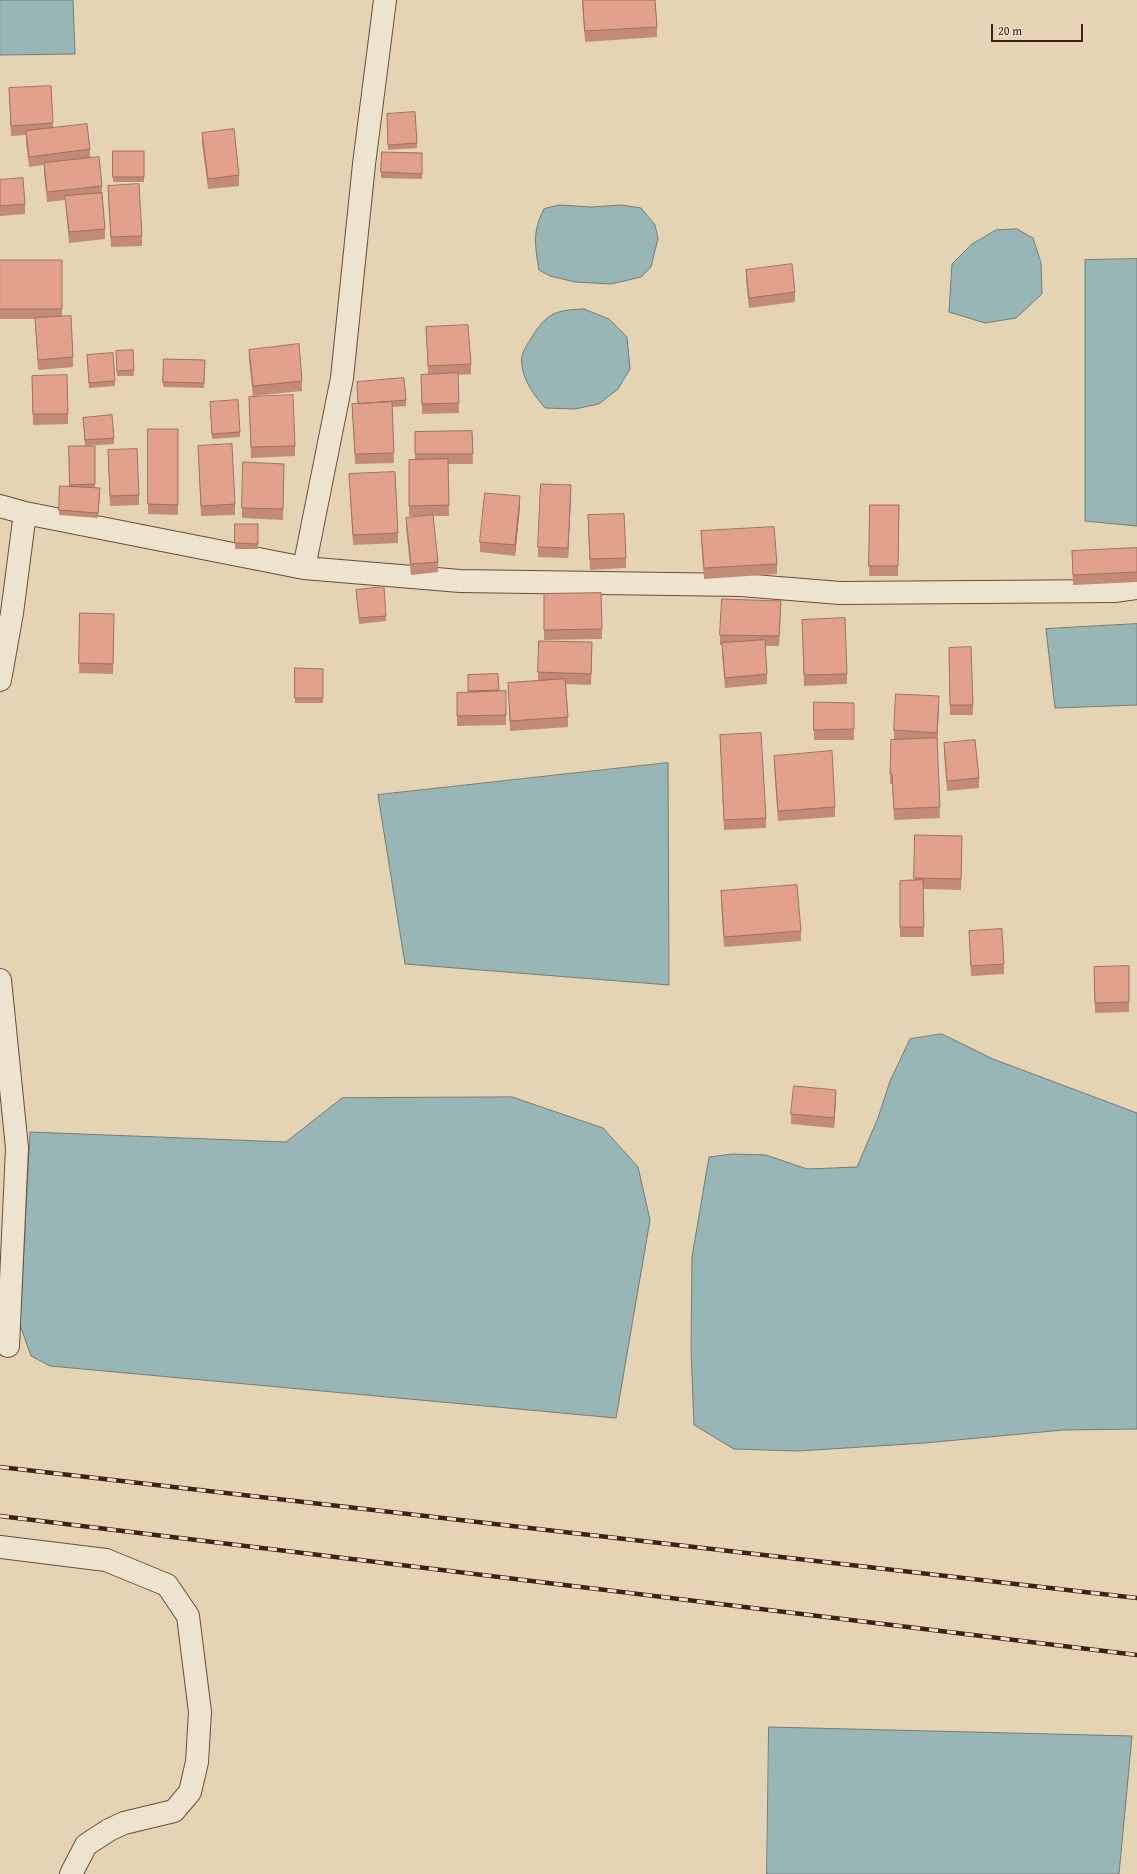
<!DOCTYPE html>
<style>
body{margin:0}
#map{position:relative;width:1137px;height:1874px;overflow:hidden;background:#e5d4b3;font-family:"Gentium Book Plus",serif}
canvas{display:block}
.scale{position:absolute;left:991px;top:24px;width:92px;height:18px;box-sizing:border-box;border:2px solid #3e2116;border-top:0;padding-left:5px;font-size:12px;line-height:14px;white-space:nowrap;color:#3e2116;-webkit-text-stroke:3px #eee3ce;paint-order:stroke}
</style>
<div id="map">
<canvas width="1137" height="1874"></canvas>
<div class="scale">20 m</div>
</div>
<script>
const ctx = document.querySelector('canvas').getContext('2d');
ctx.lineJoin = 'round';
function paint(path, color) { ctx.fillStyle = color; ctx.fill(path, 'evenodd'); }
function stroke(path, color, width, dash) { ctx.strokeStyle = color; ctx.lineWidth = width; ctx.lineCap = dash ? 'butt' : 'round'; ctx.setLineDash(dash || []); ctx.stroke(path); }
const water = new Path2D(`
 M0 0H73L75 54 0 55Z
 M559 205 591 207 621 205 641 208 655 225 658 238 651 267 641 277 611 284 575 282 550 276 539 270C535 245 532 232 544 209Z
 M1017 229 1033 238 1041 263 1042 294 1016 318 985 323 949 312 952 264 972 244 996 230Z
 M1137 259V526L1085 521V260Z
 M584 309 609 319 627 337 630 369 618 389 599 404 575 409 545 408C535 396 524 382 522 366 520 355 525 348 530 340 546 314 553 310 584 309Z
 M1137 624V705L1055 708 1046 629Z
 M668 763 669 985 405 964 378 795Z
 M942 1034 993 1059 1137 1113V1429L1063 1430 925 1443 798 1451 734 1449 694 1425 691 1350 692 1257 709 1157 732 1154 766 1155 807 1169 857 1167 878 1118 890 1081 910 1039Z
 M512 1097 603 1128 638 1167 650 1220 616 1418 50 1366 31 1356 20 1325 30 1132 286 1142 342 1098Z
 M769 1727 1132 1736 1119 1874H767Z`);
paint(water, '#99b6b6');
stroke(water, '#757a76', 1);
const street = new Path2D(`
 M0 506 25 513 12 613 0 680
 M25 513 304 568 460 581 741 585 840 593 1115 591 1137 588
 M304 568 342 378 364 164 385 0
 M0 980 17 1148 8 1346
 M0 1547 106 1560 167 1585 188 1616 200 1712 197 1762 190 1792 174 1811 124 1823 109 1830 86 1845 71 1874`);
stroke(street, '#684e3d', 24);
stroke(street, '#eee3ce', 22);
const rail = new Path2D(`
 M0 1467 1137 1598
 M0 1516 1137 1655`);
stroke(rail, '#3e2116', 4.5);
stroke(rail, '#eee3ce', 3, [9]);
paint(new Path2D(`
 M582 0H655L657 27V37L585 42Z
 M9 88 53 123V128L90 149V158L102 186V195L105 229V239L69 243 65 200 47 202 44 173V165L29 167 26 142V135L11 136Z
 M387 119 417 143V148L388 150Z
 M202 133 239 175V186L208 189 202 143Z
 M113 151H144V182H113Z
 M382 152 422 153V179L381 178Z
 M0 180 25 204V214L0 216Z
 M108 186 142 236V246L111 247 108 196Z
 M0 260H62V316L73 357V367L38 370 35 319H0Z
 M746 270 795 292V302L749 308 746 280Z
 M426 327 471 364V374L458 375 459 413 422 414 421 375H428Z
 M133 350 134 376H117L116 351Z
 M249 350 302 381V391L253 396 249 360Z
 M87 355 115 381V386L89 388Z
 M164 359 205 360 204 388 163 387Z
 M357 382 406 400V406L392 407 394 463 355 464 352 404H358Z
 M32 386 68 414V424L33 425Z
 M249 397 295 446V456L251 458Z
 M210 407 240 432V437L212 439Z
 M83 418 114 438V444L85 446Z
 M148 429H178V515L148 514Z
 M472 431 473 464H448L449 516H433L438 562V572L411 575 406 528V518L426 516H409V460H415V432Z
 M69 446H95V488L100 493 98 518 59 515V510L69 486Z
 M198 446 235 504V515L201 516Z
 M108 450 139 495V505L110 506Z
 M284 464 283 520 242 518V508Z
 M349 474 398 533V543L353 545Z
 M571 496 568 558 538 557V547Z
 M870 505H899L898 576H869Z
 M520 506 515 556 480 552V542Z
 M235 524H258V549H235Z
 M588 525 626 558V568L590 570Z
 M701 531 777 564V574L704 579 701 541Z
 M1137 548V582L1073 585 1072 551Z
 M356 590 386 616V621L359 624Z
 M601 593 602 639 544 640V594Z
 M781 611 779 646H765L767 674V684L725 688 722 653V645H720V635Z
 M80 613 114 624 113 674 79 673Z
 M802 620 847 674V684L804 686Z
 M539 641 592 652 591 685 566 684 568 717V727L510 731 508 683 538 681Z
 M949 648 973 705V715H950Z
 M295 668 323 669V703H295Z
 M498 674 499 691 506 715V725L457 726V693L468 692V675Z
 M814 702 854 703V740H814Z
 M939 706 937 743 940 818 894 820 892 784H890L891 740H894V730Z
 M720 735 766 818V828L724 830Z
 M944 743 979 778V788L947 791 944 753Z
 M774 756 835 807V817L778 821 774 766Z
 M915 835 962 847 961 890 923 889 924 937H900V881L914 880Z
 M721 891 801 931V941L724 947 721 901Z
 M969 931 1004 964V974L971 976Z
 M1129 966V1012L1095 1013 1094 967Z
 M836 1100 834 1128 791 1124V1114Z`), '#c28a77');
paint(new Path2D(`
 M571 485V496L568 558V548Z
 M520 496V506L515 556V545Z
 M939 696V706L937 743V733Z
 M836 1090V1100L834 1128V1118Z`), '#9e7161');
const building = new Path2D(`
 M583 0H655L657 27 585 31Z
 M51 86 53 123 11 126 9 88Z
 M415 112 417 143 388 145 387 114Z
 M87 124 90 149 29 157 26 131Z
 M234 129 239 175 208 179 202 133Z
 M113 151H144V177H113Z
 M382 152 422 153V174L381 172Z
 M99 157 102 186 47 192 44 163Z
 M23 178 25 204 0 206V180Z
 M139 184 142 236 111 237 108 186Z
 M102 193 105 229 69 232 65 196Z
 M0 260H62V309H0Z
 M792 264 795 292 749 298 746 270Z
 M71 316 73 357 38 360 35 318Z
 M468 325 471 364 428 366 426 327Z
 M299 344 302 381 253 386 249 350Z
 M133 350 134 370 117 371 116 351Z
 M113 353 115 381 89 383 87 355Z
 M164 359 205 360 204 383 163 382Z
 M458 373 459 403 422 404 421 375Z
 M67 375 68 414H33L32 376Z
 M404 378 406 400 358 404 357 382Z
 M293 395 295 446 251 447 249 397Z
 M238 400 240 432 212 434 210 402Z
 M392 402 394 453 355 454 352 404Z
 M112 415 114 438 85 440 83 418Z
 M148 429H178V505L148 504Z
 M472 431 473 454H415V432Z
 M232 444 235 504 201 506 198 446Z
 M69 446H95V484L70 485Z
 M137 449 139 495 110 496 108 450Z
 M448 459 449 505 409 506V460Z
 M243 462 284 464 283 509 242 508Z
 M395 472 398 533 353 535 349 474Z
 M541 484 571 485 568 548 538 547Z
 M60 486 100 488 98 513 59 510Z
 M485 493 520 496 515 545 480 542Z
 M870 505H899L898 566H869Z
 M624 514 626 558 590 559 588 515Z
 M433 515 438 562 411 564 406 518Z
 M235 524H258V544L235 543Z
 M774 527 777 564 704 568 701 531Z
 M1137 548V572L1073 575 1072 551Z
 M384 587 386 616 359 618 356 590Z
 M601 593 602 629 544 630V594Z
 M722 599 781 601 779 636 720 635Z
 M80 613 114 614 113 664 79 663Z
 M845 618 847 674 804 675 802 620Z
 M765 640 767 674 725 678 722 643Z
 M539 641 592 642 591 674 538 672Z
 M971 647 973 705H950L949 648Z
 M295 668 323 669V698H295Z
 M498 674 499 690 468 691V675Z
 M565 679 568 717 510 721 508 683Z
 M506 691V715L457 716V693Z
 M896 694 939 696 937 733 894 730Z
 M814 702 854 703V729L814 730Z
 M761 733 766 818 724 820 720 735Z
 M937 738 940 807 894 809 892 774H890L891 740Z
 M975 740 979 778 947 781 944 743Z
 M832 751 835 807 778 811 774 756Z
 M915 835 962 836 961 879 914 878Z
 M923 880 924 927H900V881Z
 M797 885 801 931 724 937 721 891Z
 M1002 929 1004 964 971 966 969 931Z
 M1129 966V1002L1095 1003 1094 967Z
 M794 1086 836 1090 834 1118 791 1114Z`);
paint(building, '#e2a18a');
stroke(building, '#9e7161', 1);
</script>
